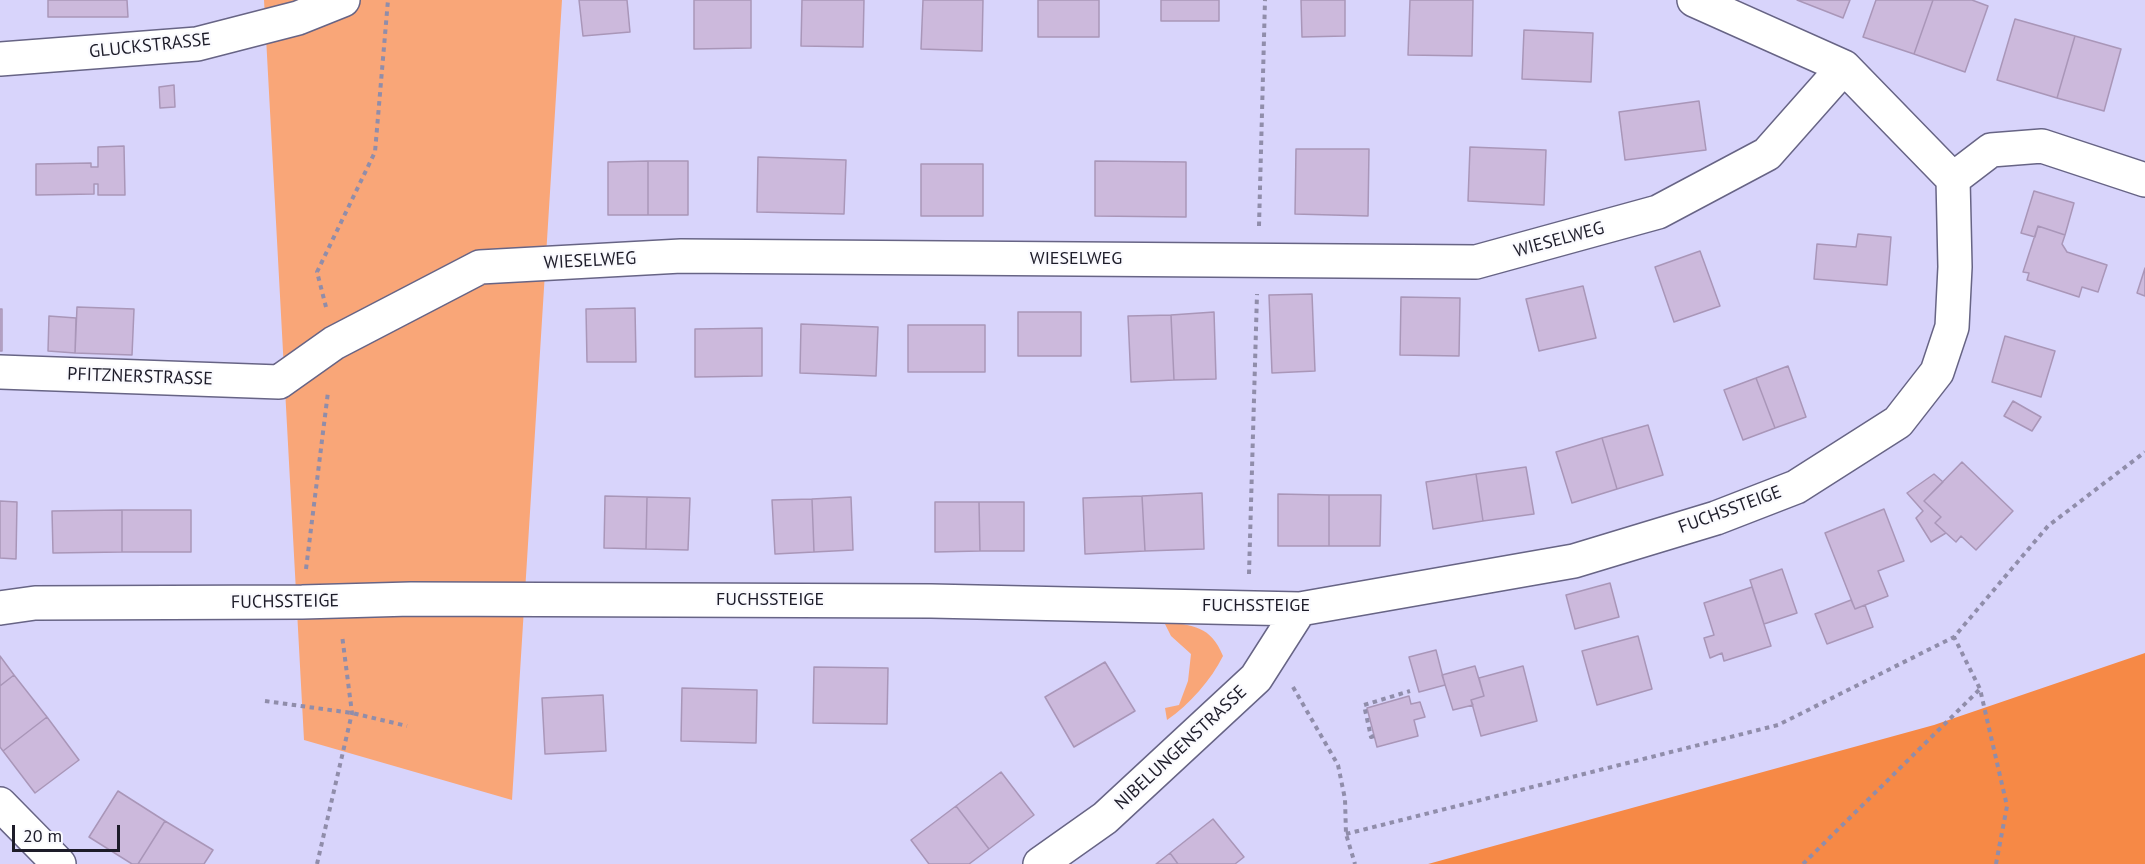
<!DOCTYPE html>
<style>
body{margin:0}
#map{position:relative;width:2145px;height:864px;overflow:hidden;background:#d8d4fb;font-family:"PT Sans",sans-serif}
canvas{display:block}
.scale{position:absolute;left:12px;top:825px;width:108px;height:27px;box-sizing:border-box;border:3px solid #1d1c29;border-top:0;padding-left:8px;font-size:18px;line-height:21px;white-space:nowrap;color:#1d1c29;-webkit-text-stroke:4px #fafafe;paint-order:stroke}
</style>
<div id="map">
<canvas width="2145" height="864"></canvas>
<div class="scale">20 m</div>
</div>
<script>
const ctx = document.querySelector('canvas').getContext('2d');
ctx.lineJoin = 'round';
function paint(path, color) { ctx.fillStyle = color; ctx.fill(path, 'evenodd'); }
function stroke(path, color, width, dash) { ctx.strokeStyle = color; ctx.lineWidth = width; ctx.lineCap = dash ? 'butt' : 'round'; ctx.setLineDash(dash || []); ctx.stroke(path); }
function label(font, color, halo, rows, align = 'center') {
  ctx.font = font + ' "PT Sans",sans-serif'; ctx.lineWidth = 4.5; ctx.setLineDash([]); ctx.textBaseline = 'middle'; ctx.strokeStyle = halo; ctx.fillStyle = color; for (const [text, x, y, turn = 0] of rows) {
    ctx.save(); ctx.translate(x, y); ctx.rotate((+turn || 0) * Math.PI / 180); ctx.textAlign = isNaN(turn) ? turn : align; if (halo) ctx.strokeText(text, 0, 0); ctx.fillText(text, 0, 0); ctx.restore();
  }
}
paint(new Path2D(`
 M264 0H562L512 800 304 740Z
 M1164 622C1193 625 1211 626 1223 656 1211 680 1190 704 1167 720L1165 708 1179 705 1188 681 1191 654 1171 636Z`), '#f9a678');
paint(new Path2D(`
 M2145 653V864H1428L1934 725Z`), '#f68946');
const building = new Path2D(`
 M48 0H127L128 17H48Z
 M579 0H627L630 32 583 36Z
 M694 0H751V48L694 49Z
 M802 0H864L863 47 801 46Z
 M923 0H983L982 51 921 49Z
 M1038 0H1099V37H1038Z
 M1161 0H1219V21H1161Z
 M1301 0H1345V36L1302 37Z
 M1410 0H1473L1472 56 1408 55Z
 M1797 0H1850L1843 18Z
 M1876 0H1933L1914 54 1863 37Z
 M1933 0H1972L1988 6 1965 72 1914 54Z
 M2015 19 2075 36 2057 98 1997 80Z
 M1524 30 1593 33 1591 82 1522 79Z
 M2075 36 2121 49 2104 111 2057 98Z
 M174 85 175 107 160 108 159 87Z
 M1699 101 1706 150 1625 160 1619 112Z
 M124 146 125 195H98V184H94V194L36 195V164L91 163V167H98V147Z
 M1470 147 1546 150 1544 205 1468 201Z
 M1296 149H1369L1368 216 1295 214Z
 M758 157 846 160 844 214 757 212Z
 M648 161H688V215H648Z
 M648 161V215H608V162Z
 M1095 161 1186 162V217L1095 216Z
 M921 164H983V216H921Z
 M2034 191 2074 203 2065 235 2038 226 2035 237 2021 233Z
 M2038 226 2065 235 2062 244 2067 252 2107 265 2098 292 2082 287 2079 297 2027 280 2029 273 2023 272Z
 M1858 234 1891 237 1887 285 1814 279 1817 244 1856 247Z
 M1700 251 1720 306 1674 322 1655 267Z
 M2145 268V296L2137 293Z
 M1583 286 1596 338 1539 351 1526 299Z
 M1312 294 1315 371 1272 373 1269 295Z
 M1401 297 1460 298 1459 356 1400 355Z
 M77 307 134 309 132 355 75 353Z
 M635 308 636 362H587L586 309Z
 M0 309H2V351H0Z
 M1018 312H1081V356H1018Z
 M1214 312 1216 379 1174 380 1171 315Z
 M1171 315 1174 380 1131 382 1128 316Z
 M49 316 76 318 75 353 48 351Z
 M801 324 878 327 876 376 800 373Z
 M908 325H985V372H908Z
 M762 328V376L695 377V329Z
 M2005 336 2055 351 2041 397 1992 382Z
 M1788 366 1806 417 1775 428 1756 378Z
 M1756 378 1775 428 1743 440 1724 390Z
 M2013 401 2041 417 2032 431 2004 416Z
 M1648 425 1663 475 1617 489 1602 438Z
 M1602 438 1617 489 1572 503 1556 452Z
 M1962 462 2013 511 1976 550 1961 536 1956 542 1935 523 1941 517 1924 501Z
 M1526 467 1534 514 1483 521 1476 474Z
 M1476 474 1483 521 1433 529 1426 482Z
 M1934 474 1943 482 1924 501 1941 517 1935 523 1946 533 1931 542 1916 518 1923 511 1907 493Z
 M1202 493 1204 549 1145 551 1142 496Z
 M1278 494 1329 495V546H1278Z
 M1329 495H1381L1380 546H1329Z
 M605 496 647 497 646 549 604 548Z
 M1142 496 1145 551 1085 554 1083 498Z
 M647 497 690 498 688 550 646 549Z
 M851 497 853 550 814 552 812 499Z
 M812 499 814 552 775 554 772 500Z
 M0 501 17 502 16 559 0 558Z
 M935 502H979L980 551 935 552Z
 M979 502H1024V551H980Z
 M1884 509 1904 561 1878 571 1888 596 1855 609 1825 533Z
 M122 510H191V552H122Z
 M122 510V552L53 553 52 511Z
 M1782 569 1797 613 1764 624 1750 580Z
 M1610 583 1619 617 1575 629 1566 595Z
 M1752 587 1771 646 1724 661 1722 653 1710 658 1704 638 1714 635 1704 603Z
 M1851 600 1855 609 1865 605 1873 627 1827 644 1815 614Z
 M1638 636 1652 689 1597 705 1582 651Z
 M1436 650 1445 685 1419 692 1409 657Z
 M0 656 14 675 0 686Z
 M1105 662 1135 711 1074 747 1045 697Z
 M1475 666 1484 696 1471 700 1473 705 1453 710 1442 675Z
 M1523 666 1537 721 1481 736 1471 700 1484 696 1479 678Z
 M814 667 888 668 887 724 813 723Z
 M14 675 47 717 3 751 0 747V686Z
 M682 688 757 690 756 743 681 741Z
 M603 695 606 751 545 754 542 698Z
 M1409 696 1411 704 1420 702 1425 717 1414 720 1418 736 1377 747 1367 708Z
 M47 717 79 760 35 793 3 751Z
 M1001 772 1034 815 989 849 956 806Z
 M118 791 165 821 138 864H132L89 837Z
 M956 806 989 849 969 864H929L911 840Z
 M1213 819 1244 857 1235 864H1178L1170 853Z
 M165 821 213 850 204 864H138Z
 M1170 853 1178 864H1156Z`);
paint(building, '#ccb9dc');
stroke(building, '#a996b8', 1.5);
const minor = new Path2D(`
 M0 59 197 44 298 18 343 0
 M1953 179 1991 150 2042 146 2145 180
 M0 372 279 382 334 343 480 267 681 256 1476 262 1658 212 1767 154 1844 67
 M0 608 35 603 302 602 411 599 931 601 1300 609 1574 561 1716 518 1796 487 1898 422 1937 372 1952 327 1955 267 1953 179 1844 67 1694 0
 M0 804 59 864
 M1040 864 1105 818 1256 678 1300 609`);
stroke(minor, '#676485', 36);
stroke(new Path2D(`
 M1259 226 1265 0
 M326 307 317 272 375 152 388 0
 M306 569 328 392
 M1249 574 1257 294
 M1293 687 1338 765 1345 799 1346 834 1355 864
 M265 701 352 713 407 726
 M1374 736 1371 737 1364 705 1410 691
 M1346 834 1778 725 1954 637
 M317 864 352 713 342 635
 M1803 864 1979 690
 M1996 864 2007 806 1980 689 1954 637 2048 526 2145 452`), '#908daa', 4, [4.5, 4.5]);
stroke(minor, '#fff', 33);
label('18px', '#1d1c29', '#fafafe', [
 ["GLUCKSTRASSE",150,46,-6],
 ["WIESELWEG",1559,240,-15],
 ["WIESELWEG",1076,259],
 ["WIESELWEG",590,261,-3],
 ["PFITZNERSTRASSE",140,377,2],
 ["FUCHSSTEIGE",1730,510,-20],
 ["FUCHSSTEIGE",770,600],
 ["FUCHSSTEIGE",285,602,-1],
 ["FUCHSSTEIGE",1256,606],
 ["NIBELUNGENSTRASSE",1181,748,-43]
]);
</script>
